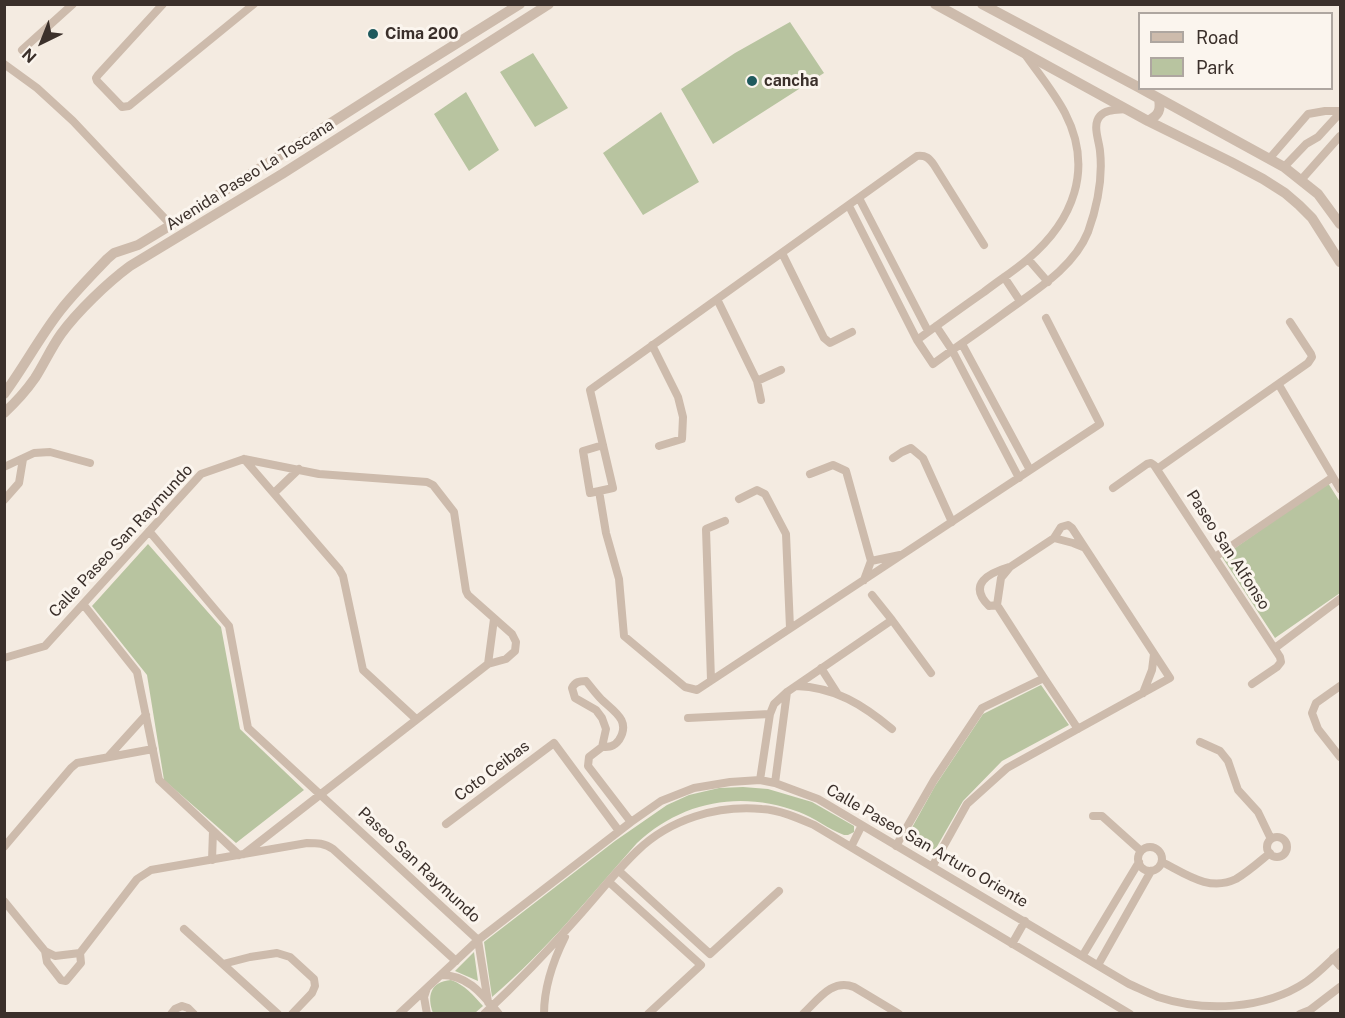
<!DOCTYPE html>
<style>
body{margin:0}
#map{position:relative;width:1345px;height:1018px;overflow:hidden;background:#f4ebe1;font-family:"Public Sans",sans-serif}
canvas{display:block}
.frame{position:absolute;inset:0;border:6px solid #3b302b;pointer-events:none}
.legend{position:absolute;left:1138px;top:12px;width:195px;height:78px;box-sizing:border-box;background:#fbf5ee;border:2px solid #aea6a0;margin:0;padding:8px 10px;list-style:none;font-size:18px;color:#3b302b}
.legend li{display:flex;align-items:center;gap:12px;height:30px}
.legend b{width:30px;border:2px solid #aea6a0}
.north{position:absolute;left:12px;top:12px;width:60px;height:60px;-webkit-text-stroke:4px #fbf5ee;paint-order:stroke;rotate:223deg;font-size:16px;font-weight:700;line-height:24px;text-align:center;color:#3b302b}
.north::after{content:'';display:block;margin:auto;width:21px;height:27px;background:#3b302b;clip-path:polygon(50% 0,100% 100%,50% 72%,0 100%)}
</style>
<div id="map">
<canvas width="1345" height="1018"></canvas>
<div class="frame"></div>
<ul class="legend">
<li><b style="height:8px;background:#cdbbac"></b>Road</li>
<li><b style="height:16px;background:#b8c4a0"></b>Park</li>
</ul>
<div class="north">N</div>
</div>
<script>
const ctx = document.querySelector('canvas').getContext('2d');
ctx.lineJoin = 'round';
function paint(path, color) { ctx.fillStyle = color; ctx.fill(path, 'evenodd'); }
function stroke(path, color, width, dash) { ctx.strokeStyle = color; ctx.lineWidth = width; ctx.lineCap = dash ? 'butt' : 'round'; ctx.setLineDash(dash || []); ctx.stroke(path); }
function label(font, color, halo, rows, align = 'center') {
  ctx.font = font + ' "Public Sans",sans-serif'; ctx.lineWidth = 6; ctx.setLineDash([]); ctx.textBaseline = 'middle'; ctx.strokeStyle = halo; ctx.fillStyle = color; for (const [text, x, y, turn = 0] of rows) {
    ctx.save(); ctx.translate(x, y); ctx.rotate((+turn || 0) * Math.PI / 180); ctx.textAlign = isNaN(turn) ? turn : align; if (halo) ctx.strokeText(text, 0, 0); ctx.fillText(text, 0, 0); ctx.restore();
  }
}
paint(new Path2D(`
 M790 22 824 73 713 144 681 89 735 53Z
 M533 53 568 108 535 127 500 72Z
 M466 92 499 150 469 171 434 114Z
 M661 112 699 182 643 215 603 153Z
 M1328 483 1340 502V593L1275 638 1222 557Z
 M148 544 221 627 240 729 304 790 236 843 164 780 147 675 92 606Z
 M1041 685 1069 725 1002 761 963 801 935 850 909 833 935 786 983 714Z
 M743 787 768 789 812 802 854 826V832L848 835H844C828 829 815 818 799 812 741 790 682 801 637 843 590 896 546 951 492 997L484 942 615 841 667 805 689 795 719 788Z
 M474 952 478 981 455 971Z
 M451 980C465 985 473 995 483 1006L475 1013H433C427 996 430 982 451 980Z`), '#b8c4a0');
stroke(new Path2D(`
 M163 4 98 75 96 78 97 81 122 107 129 106 254 4
 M22 50 73 4
 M4 64 37 88 73 121 171 225
 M1269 159 1308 114 1325 111H1340
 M1284 167 1306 144 1318 137 1340 113
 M1301 180 1340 136
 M859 198 928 331
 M849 206 917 340 933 364C956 347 980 331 1003 314 1034 291 1073 269 1088 232 1097 207 1103 178 1100 151 1099 140 1092 125 1100 116 1106 109 1117 110 1126 109
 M782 253 824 338 830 343 852 332
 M1028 259 1048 282
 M1004 277 1020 301
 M717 299 757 381 761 400
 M936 326 952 350 1019 478
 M917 340C939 324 961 308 984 292 998 281 1014 271 1028 259 1073 221 1094 169 1065 113 1054 92 1038 73 1024 53
 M962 344 1030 470
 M652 345 678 397 683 417 682 439 659 446
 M757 381 781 370
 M1279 385 1340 489
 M603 445 583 451 590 493 613 488 590 390 917 156C926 155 929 158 934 165L984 245
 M893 458 902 452 911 448 923 458 952 522
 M244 459 339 569 343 576 363 670 416 719
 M4 467 34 453 50 452 90 463
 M1157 469 1308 363 1312 357 1311 354 1290 322
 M810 474 833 465 846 471 871 561 864 580
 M1113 488 1147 464 1151 463 1154 465 1280 657 1281 662 1277 667 1252 684
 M599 491 606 533 619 579 624 636 685 687 697 690 1100 424 1046 318
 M274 493 299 469
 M739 499 757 490 765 494 786 534 790 628
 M4 500 19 483 23 459
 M149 531 229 626 248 728 478 940 488 1002
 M1215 557 1333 477
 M871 561 900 555
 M872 595 892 620 931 673
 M83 604 137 672 159 780 239 855
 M997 605 989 606C967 584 989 573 1009 567
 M1275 648 1340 599
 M4 658 45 646 201 474 244 459 319 474 427 482 433 485 454 512 466 591 468 595 512 634 516 642 515 651 506 659 488 664 244 854
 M488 664 494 619
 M821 668 837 693
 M711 680 706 529 725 521
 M796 686C835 687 863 705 892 729
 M1340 686 1316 703 1312 713 1318 729 1340 757
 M1143 693 1152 670 1154 654
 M688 718 770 714
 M1078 729 1044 678 997 605 1001 578 1010 567 1054 538 1073 543 1083 547
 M1200 742 1220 751 1228 761 1238 790 1258 812 1271 839
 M602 747C609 747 614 747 619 740 631 721 615 712 602 700 596 694 591 687 586 681 579 681 575 682 572 688L575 698 596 710 602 718 606 729 602 747 589 757 588 766 631 822
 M108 757 146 715
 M760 780 770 714 774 704 787 692 892 620
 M775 783 787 692
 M1093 816H1102L1141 851
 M446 824 554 743 619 831
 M1267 847a10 10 0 1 1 20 0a10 10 0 1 1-20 0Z
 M896 846 934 780 982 708 1044 678
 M4 847 71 768 77 763 153 749
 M851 847 862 825
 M1138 859a12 12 0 1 1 24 0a12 12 0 1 1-24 0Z
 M212 860 213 831
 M1162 862C1186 874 1209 892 1236 879 1248 872 1259 862 1270 853
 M932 867 967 804 1007 768 1170 678 1072 528 1068 525 1061 527 1054 538
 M619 871 710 954 779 891
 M609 882 701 965 648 1014
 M4 901 45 951 47 962 61 980 66 981 81 963 80 953 137 879 151 870 307 843C317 843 325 843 333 849L456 961
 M184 929 278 1014
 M1012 944 1025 921
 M45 951 55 956 80 953
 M1083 955 1139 862
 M1333 958 1340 966
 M223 964 250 957 277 953 290 957 314 979 315 986 312 993 292 1014
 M1098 965 1151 871
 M441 975C468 975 482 994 499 1014
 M171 1014 175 1009 182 1006 188 1008 194 1014
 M399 1014 478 940 631 822 661 801 694 788 730 782 760 780 775 783 818 799 1129 984C1138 988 1148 993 1158 997 1204 1012 1264 1010 1306 982 1318 974 1329 962 1340 952
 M427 1014 424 997 427 988
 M484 1014C516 984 547 952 576 919 596 897 616 871 637 851 670 819 717 805 762 809 780 810 798 818 814 825L1130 1014
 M544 1014C544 986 553 961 565 937
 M803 1014C818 1000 832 978 854 987L899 1014
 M1300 1014 1310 1010 1340 987`), '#cdbbac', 8);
stroke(new Path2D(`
 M935 4 1148 121 1231 162 1263 179 1285 193 1299 205 1312 218 1340 262
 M982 4 1140 88
 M1140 88 1284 167 1318 194 1340 224
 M1148 121C1159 115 1161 110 1159 99
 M4 394C24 367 39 338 60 311 74 293 91 276 107 259L114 253 138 245 171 225 406 75 520 4
 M4 413C16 402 26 391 35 378 44 364 51 348 61 334 77 312 107 283 130 266L282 174 549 4`), '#cdbbac', 10);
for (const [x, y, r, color] of [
 [373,34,6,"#1f5a5e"],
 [752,81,6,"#1f5a5e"]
]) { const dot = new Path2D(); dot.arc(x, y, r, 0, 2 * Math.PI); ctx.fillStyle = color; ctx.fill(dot); stroke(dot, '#fbf5ee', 2); }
label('bold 16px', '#3b302b', '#fbf5ee', [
 ["Cima 200",385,34],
 ["cancha",764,81]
], 'left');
label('16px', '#3b302b', '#fbf5ee', [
 ["Avenida Paseo La Toscana",250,175,-32],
 ["Calle Paseo San Raymundo",121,541,-47],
 ["Paseo San Alfonso",1228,550,57],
 ["Coto Ceibas",492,771,-37],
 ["Calle Paseo San Arturo Oriente",927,846,30],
 ["Paseo San Raymundo",419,865,43]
]);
</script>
